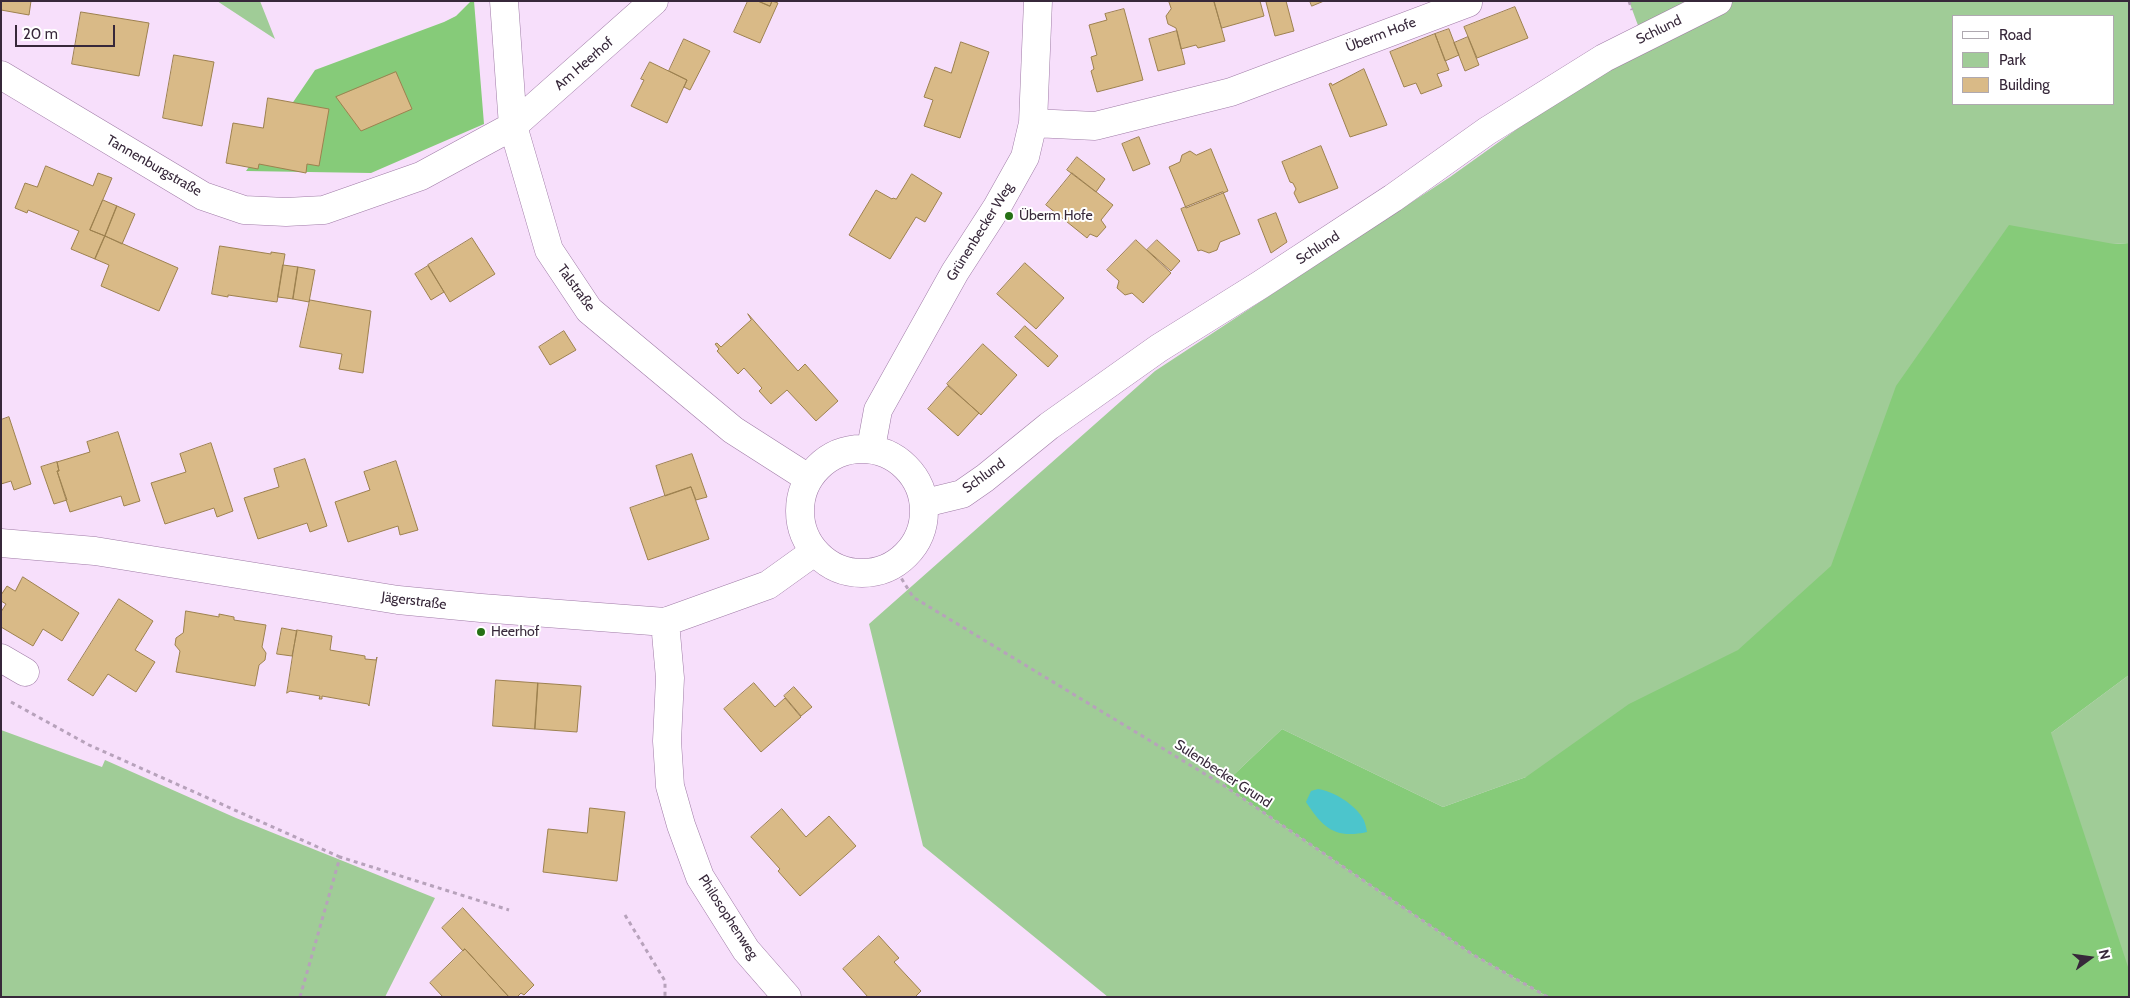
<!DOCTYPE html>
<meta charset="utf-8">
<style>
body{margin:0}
#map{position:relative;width:2130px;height:998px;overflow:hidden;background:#f7dffb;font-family:Cabin,sans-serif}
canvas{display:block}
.frame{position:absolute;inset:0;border:2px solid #37283a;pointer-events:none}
.legend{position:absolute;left:1952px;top:15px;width:162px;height:90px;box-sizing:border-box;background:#fff;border:1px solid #afa9b0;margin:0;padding:6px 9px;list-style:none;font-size:15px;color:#37283a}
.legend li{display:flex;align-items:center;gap:10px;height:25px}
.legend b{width:25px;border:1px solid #afa9b0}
.north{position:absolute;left:2065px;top:933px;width:50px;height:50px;-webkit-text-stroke:4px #fff;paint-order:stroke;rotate:76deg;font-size:14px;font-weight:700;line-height:20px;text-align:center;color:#37283a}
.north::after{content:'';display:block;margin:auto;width:18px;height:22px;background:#37283a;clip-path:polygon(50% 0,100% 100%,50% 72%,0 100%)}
.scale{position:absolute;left:15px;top:25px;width:100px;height:22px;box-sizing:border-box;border:2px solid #37283a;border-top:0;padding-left:6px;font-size:15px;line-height:18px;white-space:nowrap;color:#37283a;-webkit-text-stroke:4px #fff;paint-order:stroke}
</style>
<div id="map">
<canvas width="2130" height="998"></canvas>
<div class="frame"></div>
<ul class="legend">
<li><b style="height:6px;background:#fff"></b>Road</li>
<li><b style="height:14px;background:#a0cc97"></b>Park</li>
<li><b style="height:14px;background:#d9ba87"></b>Building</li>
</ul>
<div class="north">N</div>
<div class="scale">20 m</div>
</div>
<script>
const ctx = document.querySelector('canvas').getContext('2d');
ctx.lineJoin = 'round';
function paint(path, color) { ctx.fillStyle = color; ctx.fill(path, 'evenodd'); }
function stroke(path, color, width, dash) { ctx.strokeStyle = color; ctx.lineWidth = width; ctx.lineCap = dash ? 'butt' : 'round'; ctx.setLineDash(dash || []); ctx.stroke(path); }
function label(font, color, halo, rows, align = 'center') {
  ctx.font = font + ' Cabin,sans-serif'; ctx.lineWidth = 4; ctx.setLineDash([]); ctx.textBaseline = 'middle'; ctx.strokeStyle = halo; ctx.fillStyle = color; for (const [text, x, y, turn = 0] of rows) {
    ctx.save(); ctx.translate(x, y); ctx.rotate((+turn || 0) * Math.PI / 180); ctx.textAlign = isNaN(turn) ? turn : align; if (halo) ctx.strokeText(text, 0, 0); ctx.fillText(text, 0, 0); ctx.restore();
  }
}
paint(new Path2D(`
 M217 1H260L275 39Z
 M1629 1H2129V243L2114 244 2051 733 2129 675V997L1526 777 1443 807 1282 729 1223 785 1472 954 1548 997H1108L923 846 869 624 1155 371 1450 177 1643 39ZM1954 16H2114V104H1954Z
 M1 730 102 767 105 760 236 818 435 898 385 997H1Z`), '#a0cc97');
paint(new Path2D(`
 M471 1H474L484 124 371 173 246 171 315 70 444 22 456 16Z
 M2009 225 2114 244 2129 243V675L2051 733 2129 970V997H1548L1472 954 1223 785 1282 729 1443 807 1526 777 1629 704 1738 650 1831 566 1896 386Z`), '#86cb79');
paint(new Path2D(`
 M1318 789C1333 791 1354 804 1362 817 1365 821 1366 827 1367 832 1335 839 1323 828 1306 802L1311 791Z`), '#4cc5cc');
const building = new Path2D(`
 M1 1H31L29 15 1 10Z
 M748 1H758L770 6 772 1 778 3 760 43 734 32Z
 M758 1H772L770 6Z
 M1169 1H1214L1225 41 1198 48 1196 45 1181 49 1176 28 1168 24 1166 16 1171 9Z
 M1214 1H1260L1264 16 1222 28Z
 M1286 1 1294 31 1275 36 1266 2Z
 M1310 1H1324L1312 6Z
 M1515 7 1528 38 1477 58 1464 27Z
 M1124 9 1143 80 1097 92 1091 71 1094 69 1091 57 1097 55 1089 25 1107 20 1105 14Z
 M81 12 149 23 139 76 72 64Z
 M1449 29 1459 55 1445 61 1435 34Z
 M1177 31 1185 64 1158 71 1149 39Z
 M1435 34 1449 70 1437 74 1442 86 1421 94 1416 83 1404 87 1390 52Z
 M1468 37 1479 65 1465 71 1454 43Z
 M684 39 710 51 690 90 684 87 687 80 669 71Z
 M961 42 989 52 960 138 924 126 933 100 924 97 935 67 951 73Z
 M174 55 214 62 202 126 163 118Z
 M650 62 687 80 667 123 631 106 644 80 641 79Z
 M1364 69 1387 125 1350 137 1329 84 1331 83 1332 85Z
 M396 72 412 109 361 131 336 97Z
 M268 98 329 109 319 166 307 164 306 173 259 164 258 169 226 163 233 123 263 128Z
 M1139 137 1150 164 1133 171 1122 144Z
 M1321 146 1338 188 1299 203 1294 193 1296 189 1293 183 1290 182 1282 162Z
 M1211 149 1228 191 1186 208 1169 167 1180 162 1182 155 1190 151 1196 155Z
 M1077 157 1105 179 1096 192 1067 170Z
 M46 166 93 186 98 173 112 178 90 230 105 236 95 259 71 249 79 231 28 210 27 213 15 208 25 183 37 187Z
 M1072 173 1113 205 1101 220 1106 227 1097 237 1090 234 1087 238 1046 205Z
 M912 174 942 193 925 222 916 217 890 259 849 235 876 190 892 199 893 198 896 199Z
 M1223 192 1240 234 1220 242 1217 250 1209 253 1201 250 1198 251 1181 209Z
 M103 200 117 206 105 236 90 230Z
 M117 206 135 214 122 244 105 236Z
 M1276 213 1287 242 1271 253 1258 220Z
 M105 236 178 268 159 311 101 286 109 265 95 259Z
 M472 238 495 274 450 302 428 265Z
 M1136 240 1171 273 1143 303 1132 293 1125 295 1117 288 1119 281 1107 270Z
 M1157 240 1180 261 1171 271 1147 250Z
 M220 246 271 254V252L285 254 277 302 228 295V297L212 294Z
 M1025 263 1064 298 1036 329 997 294Z
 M283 265 298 267 293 299 278 297Z
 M428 266 444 292 431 300 415 274Z
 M298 267 315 270 309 302 293 299Z
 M310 300 371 311 363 373 339 369 342 354 300 347Z
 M748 314 798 371 805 364 838 401 816 421 787 390 771 404 759 391 762 388 744 368 738 374 717 351 719 349 715 344 717 343 721 347 751 320Z
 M1025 326 1058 356 1048 367 1015 337Z
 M564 331 576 350 550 365 539 347Z
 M983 344 1017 375 981 415 947 384Z
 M948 386 979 413 958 436 928 409Z
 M9 417 31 484 14 490 11 481 1 484V420Z
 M118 432 140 501 124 506 121 496 70 512 57 471H59L57 462 90 452 87 442Z
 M211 443 233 511 217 517 214 508 165 524 151 483 186 472 180 454Z
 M692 454 707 497 696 500 691 487 665 496 656 466Z
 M305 459 327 526 310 532 307 523 258 539 244 498 279 487 274 469Z
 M396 461 418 530 400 535 398 526 348 542 335 502 370 490 364 472Z
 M57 462 59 471H57L67 500 54 504 41 467Z
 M691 487 709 539 648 560 630 508Z
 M23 577 79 613 62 641 43 629 33 646 1 627V612L6 604 1 601V595L7 586 15 591Z
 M119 599 153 621 135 650 155 662 136 692 108 674 93 696 68 680Z
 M186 611 219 617V614L234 617V620L266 625 262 647 266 653 265 660 259 665 255 686 176 672 180 651 175 645 176 638 183 633Z
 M282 628 297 631 292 656 277 654Z
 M297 630 332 636 330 650 365 656V659L376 660 377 657 369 706 368 704 322 696V699H319L320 696 290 691 287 693Z
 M496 680 538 683 535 729 493 726Z
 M538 683 581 686 577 732 535 729Z
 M754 683 775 707 785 698 801 717 761 752 724 709Z
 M794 687 812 707 801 716 784 696Z
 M590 808 625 812 617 881 543 872 548 829 587 833Z
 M782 809 806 837 829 816 856 846 800 896 778 871 780 869 751 837Z
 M463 908 534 985 524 995 521 993 517 997H509L465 949 463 951 442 928Z
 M879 936 899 958 894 962 921 991 915 997H868L843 969Z
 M465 949 509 997H443L430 983Z`);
paint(building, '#d9ba87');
stroke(building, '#9d814f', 1);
const minor = new Path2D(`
 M504 1 513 126 549 250 589 310 733 430 808 478
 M1 75 203 196 244 210 286 212 324 210 421 176 513 126 654 1
 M1033 123 1095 126 1231 92 1468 3
 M871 448 878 410 955 272 997 207 1025 157 1033 123 1038 1
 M800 511a62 62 0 1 1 124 0a62 62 0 1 1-124 0Z
 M925 503 962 494 985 478 1049 426 1159 348 1260 285 1393 198 1487 131 1604 58 1718 1
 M1 543 95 551 398 600 481 608 665 622 768 585 814 552
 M665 622 670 678 667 741 670 786 681 825 700 877 746 950 787 997
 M1 658 25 672`);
stroke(minor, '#9f7ba6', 29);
stroke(new Path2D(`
 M1629 1 1632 10
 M893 565 913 597 1223 785 1472 954 1548 997
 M11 702 89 745 340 857
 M625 915 665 981V997
 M300 997 340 857 509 910`), '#b7a2bb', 3, [4, 4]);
stroke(minor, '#fff', 28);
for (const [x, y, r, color] of [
 [1009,216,5,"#267115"],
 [481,632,5,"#267115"]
]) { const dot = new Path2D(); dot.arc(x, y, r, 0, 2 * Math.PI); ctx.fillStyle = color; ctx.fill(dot); stroke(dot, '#fff', 2); }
label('14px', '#37283a', '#fff', [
 ["Schlund",1659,30,-26],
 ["Überm Hofe",1381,35,-21],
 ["Am Heerhof",584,64,-41],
 ["Tannenburgstraße",154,166,30],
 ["Grünenbecker Weg",980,232,-58],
 ["Schlund",1318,248,-33],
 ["Talstraße",576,288,54],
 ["Schlund",984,476,-36],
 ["Jägerstraße",414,601,7],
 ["Sulenbecker Grund",1223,774,33],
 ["Philosophenweg",728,917,57]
]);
label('14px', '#37283a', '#fff', [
 ["Überm Hofe",1019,216],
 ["Heerhof",491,632]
], 'left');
</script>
